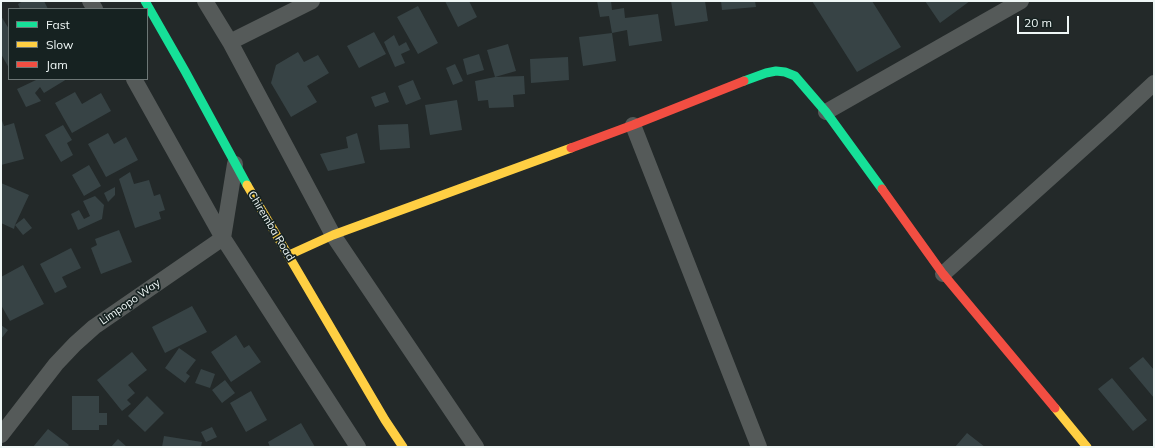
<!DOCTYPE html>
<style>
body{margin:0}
#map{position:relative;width:1155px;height:448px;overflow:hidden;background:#232929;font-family:Mulish,sans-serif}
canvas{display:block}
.frame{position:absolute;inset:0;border:2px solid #eff7f6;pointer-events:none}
.legend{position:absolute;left:8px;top:8px;width:140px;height:72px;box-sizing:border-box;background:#162221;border:1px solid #6d7776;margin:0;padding:5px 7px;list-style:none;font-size:12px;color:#eff7f6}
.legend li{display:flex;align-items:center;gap:8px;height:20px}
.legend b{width:20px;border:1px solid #6d7776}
.scale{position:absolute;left:1017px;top:16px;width:52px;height:18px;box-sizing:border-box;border:2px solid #eff7f6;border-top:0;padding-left:5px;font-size:12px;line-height:14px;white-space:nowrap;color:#eff7f6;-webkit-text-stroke:3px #162221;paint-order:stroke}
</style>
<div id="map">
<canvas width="1155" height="448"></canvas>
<div class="frame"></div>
<ul class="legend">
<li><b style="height:5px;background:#16e098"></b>Fast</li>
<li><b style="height:5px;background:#ffcf43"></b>Slow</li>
<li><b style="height:5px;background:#f24e42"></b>Jam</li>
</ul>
<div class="scale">20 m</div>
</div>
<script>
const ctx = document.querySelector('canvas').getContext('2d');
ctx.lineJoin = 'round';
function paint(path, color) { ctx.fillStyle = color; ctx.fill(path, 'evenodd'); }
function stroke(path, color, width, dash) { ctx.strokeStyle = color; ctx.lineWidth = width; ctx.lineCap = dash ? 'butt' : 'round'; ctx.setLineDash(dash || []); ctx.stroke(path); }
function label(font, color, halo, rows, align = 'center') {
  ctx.font = font + ' Mulish,sans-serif'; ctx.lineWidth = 3.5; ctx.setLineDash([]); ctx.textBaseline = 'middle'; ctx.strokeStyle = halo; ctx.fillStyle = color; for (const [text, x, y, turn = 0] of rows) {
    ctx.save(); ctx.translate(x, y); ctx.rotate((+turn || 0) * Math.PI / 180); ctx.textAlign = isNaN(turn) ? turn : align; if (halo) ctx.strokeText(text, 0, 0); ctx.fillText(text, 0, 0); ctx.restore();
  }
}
paint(new Path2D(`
 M23 1H44L48 9H20L18 4Z
 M445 1H469L477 17 458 27Z
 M597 1H611L612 10 624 8 625 18 658 14 662 41 629 46 627 30 612 33 609 16 600 17Z
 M671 1H705L708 21 675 26Z
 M721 1H755L756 7 722 10Z
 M812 1H872L901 47 857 72Z
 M925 1H970L940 23Z
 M418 6 438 43 418 54 397 17Z
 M1 16 9 29V68L1 54Z
 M374 32 386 54 359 68 347 46Z
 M612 33 616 61 583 66 579 37Z
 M394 35 399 46 406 42 410 50 401 54 405 63 395 67 384 42Z
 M508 44 516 71 495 77 487 50Z
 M298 52 304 62 318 55 329 73 307 86 317 102 291 117 271 83 276 65Z
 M479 54 484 70 467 75 463 59Z
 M568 57 569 80 531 83 530 59Z
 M455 64 463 81 453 85 446 68Z
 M524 76 525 94 513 95 514 107 489 108 488 100 478 101 475 81 495 77Z
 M36 79H67L44 93 40 87 35 93 41 101 26 107 17 89 36 80Z
 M413 80 421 99 406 105 398 86Z
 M75 92 82 104 101 93 111 111 72 133 55 103Z
 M385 92 389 102 375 107 371 97Z
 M457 100 462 130 430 135 425 105Z
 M1 118 4 126 14 123 24 159 1 165Z
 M408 124 410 148 380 150 378 125Z
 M63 125 72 140 67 143 73 155 61 162 45 135Z
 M108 133 114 144 126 137 138 160 106 177 88 144Z
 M357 133 365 163 328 171 320 154 348 148 346 137Z
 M89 165 101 186 84 196 72 175Z
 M130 172 134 184 149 180 154 196 160 194 165 210 159 212 161 219 135 228 119 179Z
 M1 183 29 195 15 225 14 229 1 223Z
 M115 187V195L108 202 104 193Z
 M95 196 104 205 102 219 78 230 71 214 79 210 84 219 90 216 83 201Z
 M24 218 32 228 23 235 15 225Z
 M119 230 132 262 101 274 91 248 97 245 95 239Z
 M71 248 81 268 62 277 67 287 55 293 40 264Z
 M23 265 44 304 10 321 1 305V277Z
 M192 306 207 332 165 353 152 327Z
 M1 325 8 330 1 339Z
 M236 335 244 348 249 345 261 362 231 382 211 352Z
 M179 348 196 360 186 373 190 376 185 383 165 368Z
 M132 352 147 370 128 385 135 393 127 400 131 404 122 411 97 380Z
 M1143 357 1154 370V398L1129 368Z
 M201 369 215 374 210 388 195 383Z
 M1112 378 1147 420 1133 431 1098 389Z
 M225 380 235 393 222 403 212 390Z
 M251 391 267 420 246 432 230 403Z
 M72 396H99V413H107V425H99V430H72Z
 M147 396 164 413 145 432 128 416Z
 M301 423 315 447H270L268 442Z
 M212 427 217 437 206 442 201 432Z
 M48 429 69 445 67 447H33Z
 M967 433 985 447H955Z
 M164 436 202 442 201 447H162Z
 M118 439 127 447H111Z`), '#374345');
stroke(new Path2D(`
 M90 1 95 9
 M205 1 230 42 333 235 476 447
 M230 42 312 1
 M134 79 223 238 358 447
 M826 112 1021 1
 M633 125 759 447
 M943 274 1110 124 1154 83
 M1 435 56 364 75 344 94 327 223 238 235 164`), '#555a59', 16);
stroke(new Path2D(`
 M145 1 185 71 247 185
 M744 81 766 73 776 71 785 72 795 76 826 112 882 189`), '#16e098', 9);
stroke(new Path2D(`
 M247 185 385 420 403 447
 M289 255 333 235 571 148
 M1055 408 1087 447`), '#ffcf43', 9);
stroke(new Path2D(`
 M571 148 633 125 744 81
 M882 189 943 274 1055 408`), '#f24e42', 9);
label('11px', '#eff7f6', '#162221', [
 ["Chiremba Road",271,226,59],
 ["Limpopo Way",130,302,-35]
]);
</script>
